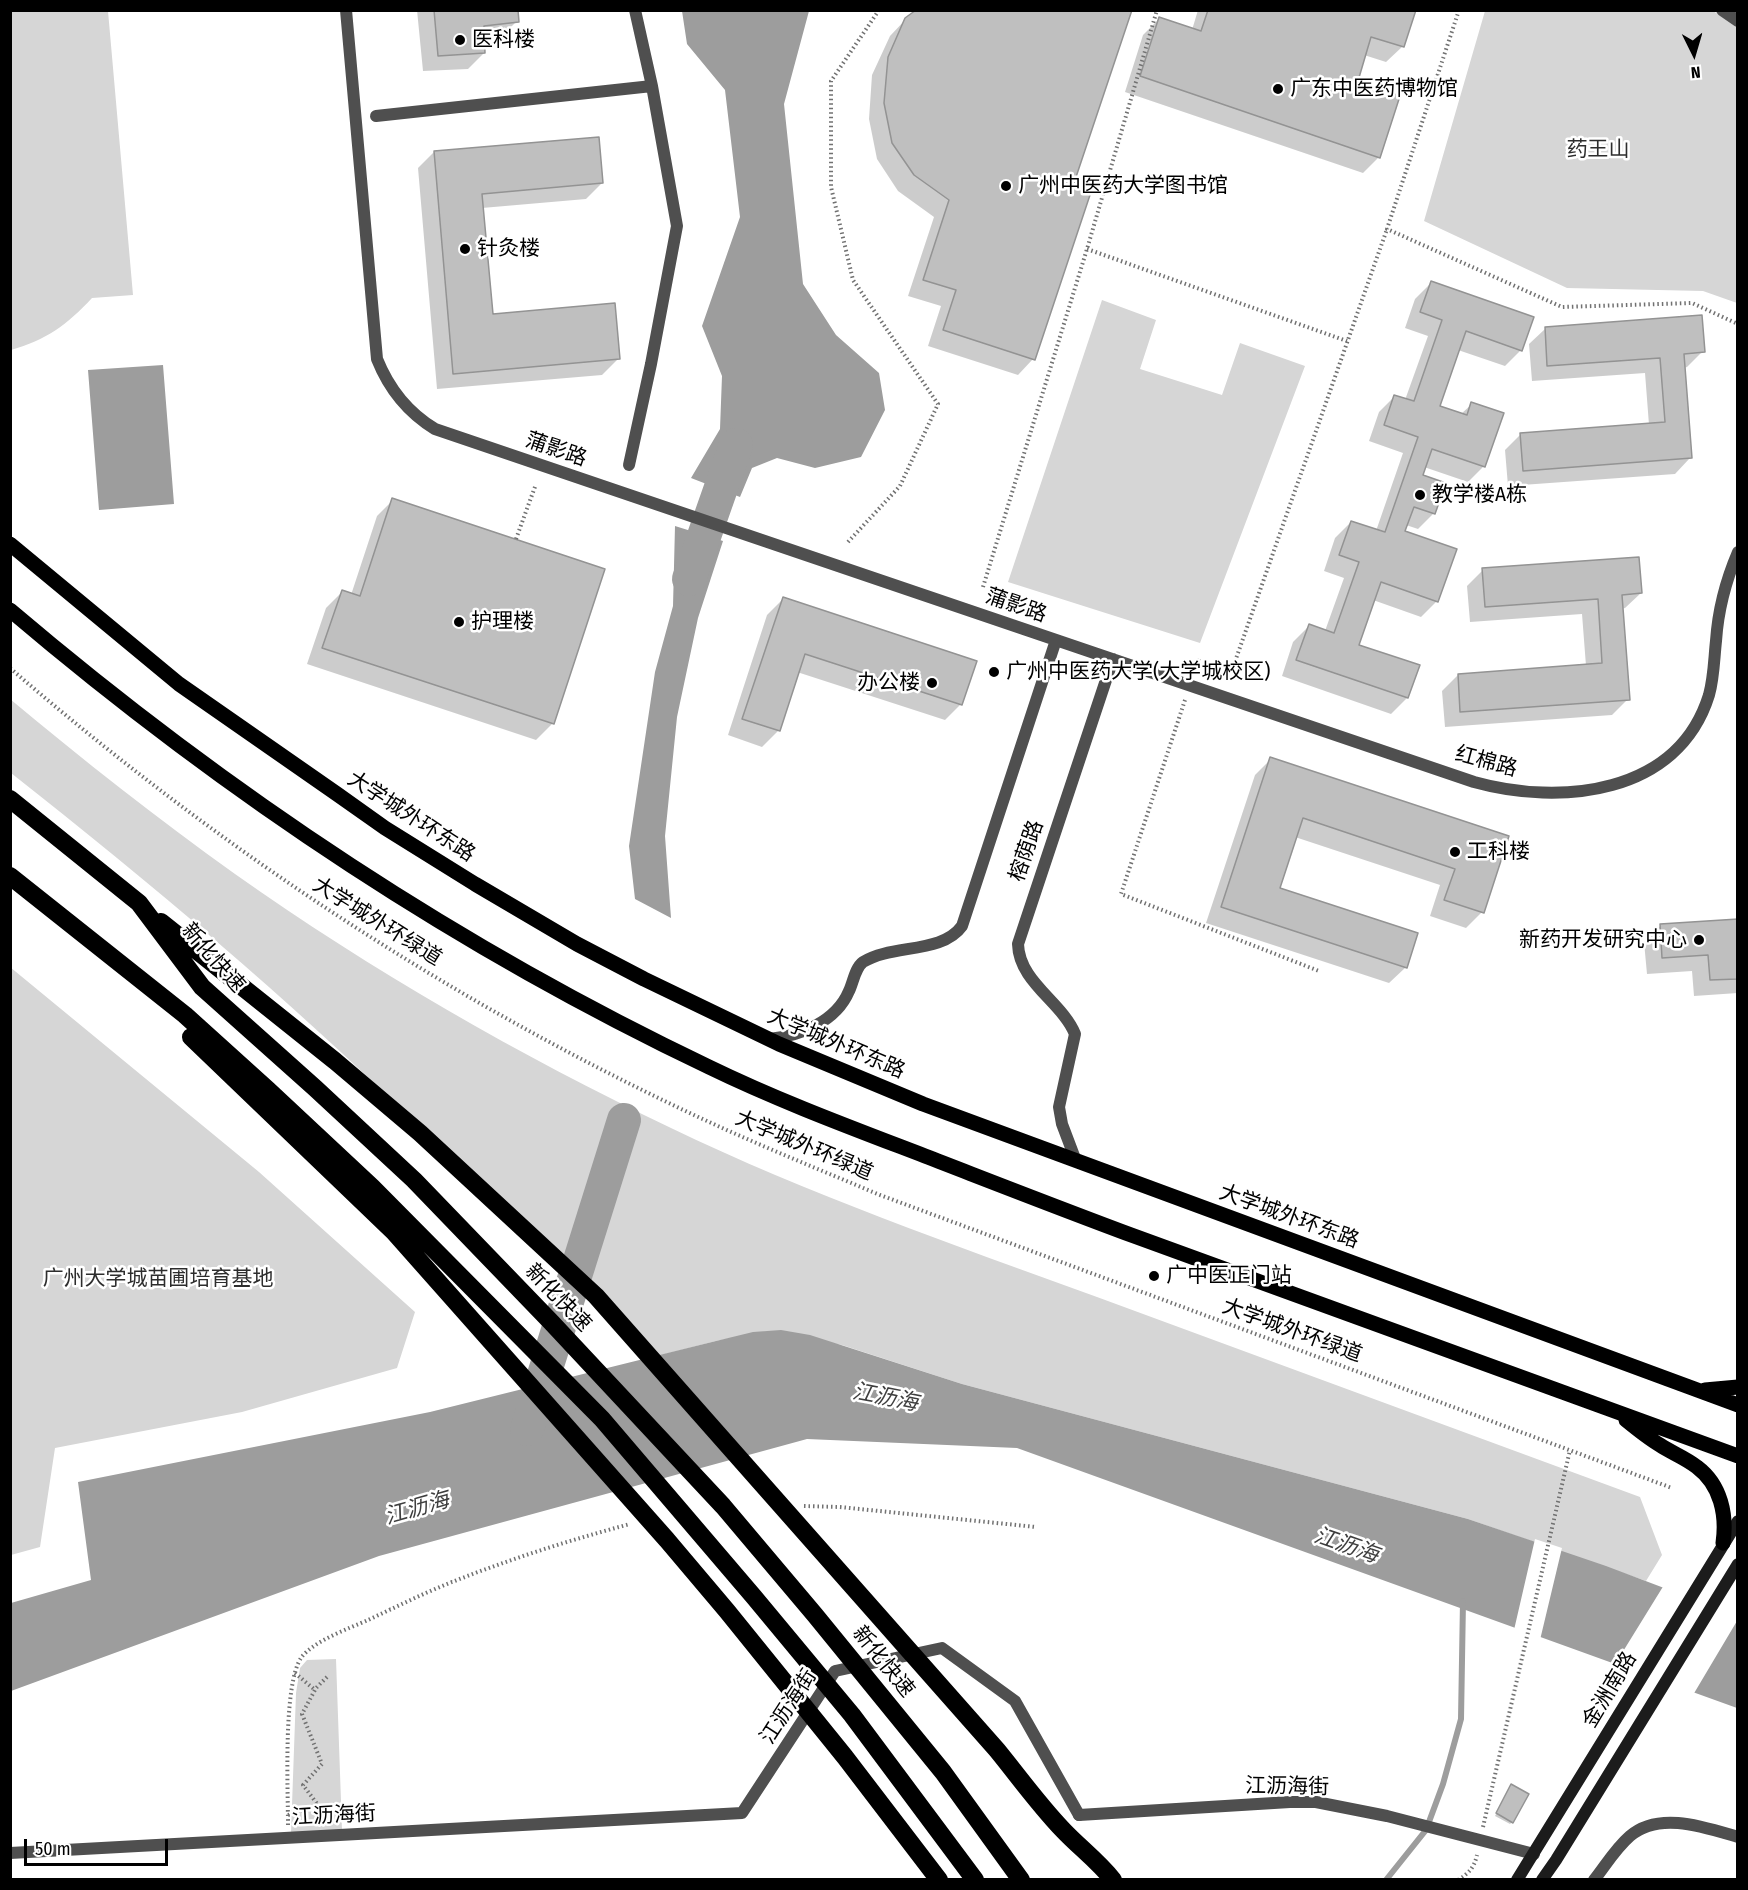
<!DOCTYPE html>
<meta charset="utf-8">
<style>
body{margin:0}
#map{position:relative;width:1748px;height:1890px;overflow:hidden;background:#fff;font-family:"Fira Sans Condensed",sans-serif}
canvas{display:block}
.frame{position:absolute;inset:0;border:12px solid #000;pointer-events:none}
.north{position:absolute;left:1664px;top:24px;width:60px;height:60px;-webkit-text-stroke:4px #fff;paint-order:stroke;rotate:175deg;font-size:16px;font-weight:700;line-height:24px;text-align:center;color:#000}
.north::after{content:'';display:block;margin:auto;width:21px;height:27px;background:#000;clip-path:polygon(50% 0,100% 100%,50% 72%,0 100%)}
.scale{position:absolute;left:24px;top:1839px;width:144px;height:27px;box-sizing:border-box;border:3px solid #000;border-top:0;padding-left:8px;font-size:18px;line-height:21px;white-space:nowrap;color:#000;-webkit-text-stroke:4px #fff;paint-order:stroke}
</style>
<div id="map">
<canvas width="1748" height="1890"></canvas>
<div class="frame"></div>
<div class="north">N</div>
<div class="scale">50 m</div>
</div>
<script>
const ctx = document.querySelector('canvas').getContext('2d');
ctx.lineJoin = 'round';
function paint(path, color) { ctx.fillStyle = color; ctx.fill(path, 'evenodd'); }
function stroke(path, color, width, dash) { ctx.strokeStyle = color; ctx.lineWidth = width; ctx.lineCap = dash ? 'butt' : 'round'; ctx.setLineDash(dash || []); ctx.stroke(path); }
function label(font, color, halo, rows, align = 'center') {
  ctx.font = font + ' "Fira Sans Condensed","Noto Sans SC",sans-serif'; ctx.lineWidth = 5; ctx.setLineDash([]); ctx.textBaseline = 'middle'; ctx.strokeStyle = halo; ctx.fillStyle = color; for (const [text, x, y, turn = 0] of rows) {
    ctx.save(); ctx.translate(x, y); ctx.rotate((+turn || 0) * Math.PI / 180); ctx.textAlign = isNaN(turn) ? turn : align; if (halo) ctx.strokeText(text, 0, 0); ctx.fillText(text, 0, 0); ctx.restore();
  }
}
paint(new Path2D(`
 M10 11H108L133 295 92 298C67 325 46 340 11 350Z
 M1485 11H1713L1737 26V303L1703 291 1567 288 1424 221Z
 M1102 300 1156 320 1140 369 1222 395 1240 343 1305 366 1200 643 1008 582Z
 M10 699C83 760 158 819 235 874 372 971 519 1055 671 1128 808 1194 954 1245 1097 1297 1278 1364 1459 1430 1640 1497L1662 1555 1646 1581 1468 1519 962 1384 842 1345 768 1331 716 1341 646 1359C569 1280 494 1198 415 1122 287 998 151 883 11 773Z
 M10 967 259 1172 415 1312 397 1368 242 1412 55 1448 40 1547 11 1555Z
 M336 1659 342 1830 291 1833 296 1693 300 1668 307 1660Z`), '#d6d6d6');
paint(new Path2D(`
 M682 11H809L784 104 803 284 836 335 879 373 885 410 861 457 815 468 777 458 752 468 740 497 691 478 720 429 722 376 702 326 740 217 725 90 687 44Z
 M163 365 174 504 99 510 88 370Z
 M675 526 723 541 698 618 677 717 665 836 671 918 635 899 629 846 655 672 673 606Z
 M781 1330 810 1335 962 1384 1468 1519 1606 1566 1738 1616 1737 1708 1017 1448 807 1439 379 1556 11 1691V1603L91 1580 78 1482 430 1412 716 1341 753 1332Z`), '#9d9d9d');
paint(new Path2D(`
 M1535 1539 1562 1548 1540 1640 1514 1630Z
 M1664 1585 1738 1613 1737 1621 1693 1695 1614 1666Z`), '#fff');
paint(new Path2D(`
 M417 10H516L517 21 501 37 483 39 484 53 468 69 423 71Z
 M1198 10H1415L1402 47 1386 62 1364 55 1356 82 1379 157 1363 173 1125 92 1143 35 1159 19 1192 30Z
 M906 19 1072 184 1033 359 1018 375 928 346 941 306 908 296 934 217 898 191 877 159 869 119 872 75 890 36Z
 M434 152 602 183 586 199 482 208 491 316 618 359 602 375 437 389 418 168Z
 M1431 283 1521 350 1505 366 1458 350 1438 406 1461 414 1472 404 1484 466 1468 482 1424 467 1421 476 1434 513 1418 529 1406 525 1403 532 1437 601 1421 617 1373 600 1358 646 1407 698 1391 714 1282 676 1293 642 1309 626 1325 631 1344 578 1324 571 1335 538 1351 522 1376 531 1403 453 1369 441 1379 412 1395 396 1405 400 1428 336 1405 328 1415 299Z
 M1545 329 1703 351 1687 367 1684 368 1690 458 1675 474 1508 486 1505 450 1521 434 1649 425 1645 373 1532 381 1529 344Z
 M393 500 604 570 552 724 536 740 307 664 326 608 342 592 351 595 377 516Z
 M1483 570 1641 593 1625 608 1621 609 1628 699 1612 715 1445 727 1442 691 1458 675 1586 666 1582 614 1470 622 1467 586Z
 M783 599 961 704 945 720 797 672 778 731 762 747 728 735 767 615Z
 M1271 759 1508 837 1482 912 1466 928 1430 916 1440 885 1295 837 1278 888 1416 934 1405 968 1389 983 1206 923 1255 775Z
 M1738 920V993L1694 996 1692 971 1647 974 1644 942 1660 926Z
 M1510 1788 1512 1822 1510 1824 1495 1816Z`), '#0003');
stroke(new Path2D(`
 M1386 1880 1426 1830 1443 1784 1461 1719 1463 1601`), '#9d9d9d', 6);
stroke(new Path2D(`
 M689 579 736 445
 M527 1429 624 1120`), '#9d9d9d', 34);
const building = new Path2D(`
 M434 10H518L519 22 484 26 485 53 438 56Z
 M916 10H1132L1074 183 1092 189 1035 360 943 330 956 290 923 280 949 200 914 175 892 143 884 103 888 57 905 18Z
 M1208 10H1416L1404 47 1371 37 1358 81 1400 96 1380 158 1140 76 1159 17 1201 31Z
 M599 137 603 183 482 194 493 314 615 303 620 359 453 374 434 151Z
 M1431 281 1534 317 1522 351 1466 331 1440 406 1467 415 1471 402 1504 413 1485 467 1432 449 1423 475 1446 483 1435 514 1414 507 1405 531 1457 549 1438 602 1381 582 1359 645 1420 665 1408 698 1296 660 1309 624 1334 633 1359 562 1339 555 1351 521 1385 532 1418 437 1384 425 1394 395 1414 401 1442 320 1420 312Z
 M1702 315 1705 352 1684 354 1692 458 1523 471 1520 433 1665 422 1660 358 1547 366 1545 327Z
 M392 498 605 569 554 724 322 648 342 590 360 596Z
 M1639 557 1642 593 1622 595 1630 700 1460 712 1458 674 1602 663 1598 599 1485 607 1482 568Z
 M783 597 977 661 962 705 805 654 780 731 742 719Z
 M1270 757 1509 836 1484 913 1444 900 1455 869 1303 818 1280 888 1418 933 1407 968 1221 907Z
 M1738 919V979L1710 980 1708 955 1662 958 1660 924Z
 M1511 1784 1529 1794 1513 1823 1496 1813Z`);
paint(building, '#bfbfbf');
stroke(building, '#939393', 1.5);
stroke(new Path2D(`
 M1459 10 1387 229 1562 307 1692 303 1738 324
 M1087 249 1347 341
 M516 539 536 484
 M848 542 900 486 938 404 853 280 831 187V81L879 10
 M983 587 1087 249 1157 10
 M10 668C211 842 433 990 673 1105 741 1138 811 1166 880 1195L1672 1488
 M1232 670 1387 229
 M1194 673 1200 656
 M1185 700 1121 894 1319 971
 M804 1506 840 1507 1036 1527
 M295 1673 315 1690
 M327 1677 316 1688 302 1714 322 1764 303 1785 327 1817V1823
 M288 1815 318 1805
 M288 1825C288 1789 283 1685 301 1658 313 1641 350 1628 368 1620 396 1607 424 1593 452 1582 510 1559 570 1540 630 1524
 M1483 1827 1570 1450
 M1458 1880C1469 1873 1474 1868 1477 1855`), '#717171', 4, [1.5, 3]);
stroke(new Path2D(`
 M346 10 377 359C389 389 407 412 435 429L1474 782C1560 806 1678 795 1709 695 1714 677 1714 659 1716 641 1718 611 1726 580 1738 552
 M1722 10 1738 21
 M376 116 652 86 635 10
 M629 465 651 364 677 226 652 86
 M769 1039C800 1036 836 1022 849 991 853 983 855 968 863 962 892 944 942 954 962 926L1056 640
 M1076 1161 1062 1124 1059 1107 1075 1034C1062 1002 1019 982 1018 944L1113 659
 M10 1853 742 1813 835 1671 942 1648 1015 1701 1079 1815`), '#4f4f4f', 12);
stroke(new Path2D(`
 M1079 1815 1290 1802H1316L1387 1816 1534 1854
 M1594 1880C1606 1865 1615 1849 1630 1836 1659 1811 1704 1827 1738 1837`), '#4f4f4f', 12);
stroke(new Path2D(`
 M1517 1880 1738 1521
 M1542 1880 1556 1860 1738 1564`), '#1c1c1c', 12);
stroke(new Path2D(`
 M10 544 179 684 337 794 385 828 475 884 577 944 644 979 779 1044 923 1104 1738 1405
 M10 610C223 791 457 947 709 1067 779 1101 852 1128 925 1156 995 1183 1064 1210 1134 1236 1335 1309 1537 1381 1738 1456
 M1705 1390 1738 1387
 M1626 1420C1637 1429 1648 1438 1660 1445 1672 1453 1686 1458 1697 1467 1721 1485 1727 1515 1723 1543`), '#000', 15);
stroke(new Path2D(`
 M10 799 139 903 202 987 315 1088 414 1180 552 1323 723 1506 815 1615 943 1772 1021 1880
 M10 876 185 1015 268 1090 372 1187 602 1419 754 1597 852 1715 975 1880
 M161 922 335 1061 420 1133 596 1296 997 1750C1019 1777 1039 1805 1063 1830 1079 1847 1098 1861 1113 1880
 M191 1037 394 1232 667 1540 727 1611 845 1757 939 1880`), '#000', 18);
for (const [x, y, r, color] of [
 [460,40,6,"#000"],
 [1278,89,6,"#000"],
 [1006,186,6,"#000"],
 [465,249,6,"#000"],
 [1420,495,6,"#000"],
 [459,622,6,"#000"],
 [994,672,6,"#000"],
 [932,683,6,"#000"],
 [1455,852,6,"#000"],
 [1699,940,6,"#000"],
 [1154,1276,6,"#000"]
]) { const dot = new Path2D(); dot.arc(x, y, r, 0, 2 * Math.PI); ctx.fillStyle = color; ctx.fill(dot); stroke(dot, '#fff', 2); }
label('21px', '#000', '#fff', [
 ["医科楼",472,40],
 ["广东中医药博物馆",1290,89],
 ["广州中医药大学图书馆",1018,186],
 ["针灸楼",477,249],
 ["教学楼A栋",1432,495],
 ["护理楼",471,622],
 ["广州中医药大学(大学城校区)",1006,672],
 ["办公楼",920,683,"right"],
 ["工科楼",1467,852],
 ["新药开发研究中心",1687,940,"right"],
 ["广中医正门站",1166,1276]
], 'left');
label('21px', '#2d2d2d', '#fff', [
 ["药王山",1598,150],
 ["广州大学城苗圃培育基地",158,1279]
]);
label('21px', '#000', '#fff', [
 ["蒲影路",556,450,19],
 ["蒲影路",1016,606,19],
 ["红棉路",1486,762,15],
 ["大学城外环东路",411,817,33],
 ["榕荫路",1027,851,-71],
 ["大学城外环绿道",377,922,32],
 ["新化快速",213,958,49],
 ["大学城外环东路",836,1044,23],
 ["大学城外环绿道",804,1146,23],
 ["大学城外环东路",1289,1217,20],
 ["新化快速",558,1298,46],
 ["大学城外环绿道",1292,1331,20],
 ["新化快速",883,1662,51],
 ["金洲南路",1610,1690,-59],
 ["江沥海街",789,1707,-57],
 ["江沥海街",1287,1787,1],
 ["江沥海街",334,1816,-3]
]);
label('italic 22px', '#3e3e3e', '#fff', [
 ["江沥海",885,1398,11],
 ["江沥海",417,1509,-16],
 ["江沥海",1346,1546,19]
]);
</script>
